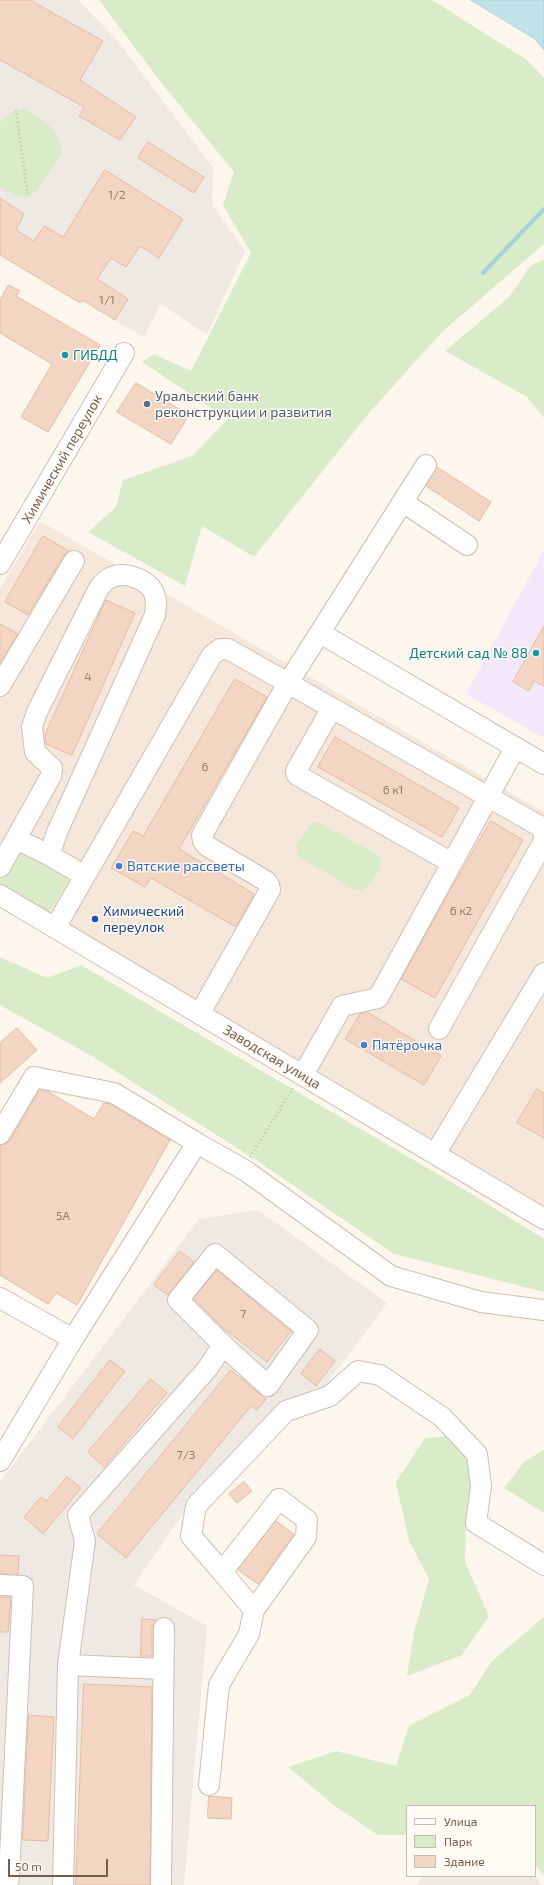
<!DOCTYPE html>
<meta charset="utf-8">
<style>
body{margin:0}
#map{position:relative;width:544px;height:1885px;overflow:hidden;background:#fdf6ec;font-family:"Exo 2",sans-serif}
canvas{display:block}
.legend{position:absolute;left:406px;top:1805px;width:130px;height:72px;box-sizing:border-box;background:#fffaf3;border:1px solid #cabbb1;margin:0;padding:5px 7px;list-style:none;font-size:12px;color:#7a5c4d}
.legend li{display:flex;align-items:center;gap:8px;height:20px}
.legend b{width:20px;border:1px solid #cabbb1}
.scale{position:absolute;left:8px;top:1859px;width:100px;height:18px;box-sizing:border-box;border:2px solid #7a5c4d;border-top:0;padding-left:5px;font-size:12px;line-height:14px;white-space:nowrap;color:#7a5c4d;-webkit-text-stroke:3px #fffaf3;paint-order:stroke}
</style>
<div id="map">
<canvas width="544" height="1885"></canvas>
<ul class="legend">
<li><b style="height:5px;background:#fff"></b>Улица</li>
<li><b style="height:11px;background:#d8ecc9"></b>Парк</li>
<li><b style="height:11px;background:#f3d5c3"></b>Здание</li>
</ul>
<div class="scale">50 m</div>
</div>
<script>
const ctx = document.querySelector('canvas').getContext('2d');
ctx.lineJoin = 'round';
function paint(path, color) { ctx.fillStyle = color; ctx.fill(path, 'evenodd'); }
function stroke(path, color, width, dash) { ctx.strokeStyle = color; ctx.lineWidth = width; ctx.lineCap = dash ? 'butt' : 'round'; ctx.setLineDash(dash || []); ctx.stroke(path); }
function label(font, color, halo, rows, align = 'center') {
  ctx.font = font + ' "Exo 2",sans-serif'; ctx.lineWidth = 3; ctx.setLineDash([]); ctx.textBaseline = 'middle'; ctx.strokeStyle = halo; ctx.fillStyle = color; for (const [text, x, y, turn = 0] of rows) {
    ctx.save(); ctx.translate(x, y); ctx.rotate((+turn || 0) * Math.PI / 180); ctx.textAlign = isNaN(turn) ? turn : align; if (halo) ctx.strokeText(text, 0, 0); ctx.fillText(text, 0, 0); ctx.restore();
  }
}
paint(new Path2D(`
 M40 521 544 812V1208L0 887V589Z`), '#f5e8da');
paint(new Path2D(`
 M0 0H78L116 39 213 167 212 205 245 251 207 335 161 304 144 337 0 254Z
 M258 1210 387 1303 325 1386 286 1405 182 1515 134 1585 207 1626 184 1885H0V1482L199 1219Z
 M425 1876H535L541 1885H415Z`), '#efe9e4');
paint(new Path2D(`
 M544 550V738L466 694Z`), '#f3e8fa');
paint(new Path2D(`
 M99 0H432L527 60 544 78V244L442 332 369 413 254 557 202 526 185 586 88 532 116 507 123 480 192 456 228 419 142 362 154 354 191 371 251 253 223 205 234 172 156 76Z
 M23 109C45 118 58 130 62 153L36 191 28 197 15 196 0 188V123L13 111Z
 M544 259V418L527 397 445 351 510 296 530 266Z
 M314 823H320L378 855C387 864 371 884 363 890H356L299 857 296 845 308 827Z
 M23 851 63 874 68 882 50 910 44 914 0 890V875L17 853Z
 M0 957 47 978 81 965 475 1196 544 1239V1292L394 1254 256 1160 90 1055 0 1005Z
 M451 1436 478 1474 466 1519 465 1562 489 1616 462 1655 407 1676 414 1632 429 1579 409 1541 396 1482 425 1438Z
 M544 1450V1513L504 1488 525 1461Z
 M544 1617V1876L535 1864V1806H407V1835H378L335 1806 288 1767 336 1751 396 1766 409 1726 470 1695 491 1662Z`), '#d8ecc9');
const water = new Path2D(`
 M471 0H544V50L535 39Z`);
paint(water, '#bfe3e8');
stroke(water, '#a5d3da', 1);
stroke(new Path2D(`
 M483 273 544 209`), '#a5d3da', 4);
const building = new Path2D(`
 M0 0H30L103 41 80 80 136 117 120 140 79 116 84 107 0 60Z
 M148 142 204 177 194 193 138 158Z
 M105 170 183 219 159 258 140 246 126 267 111 258 97 279 128 299 115 320 83 300 80 303 0 255V198L24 214 16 230 34 241 44 226 63 237Z
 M9 285 20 291 16 296 100 345 48 432 21 417 52 364 0 333V300Z
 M136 383 189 415 171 444 117 412Z
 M437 467 491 502 479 521 426 486Z
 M43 536 69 551 64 555 28 615 5 602Z
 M106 600 135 613 72 755 46 744 45 735Z
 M0 624 18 634 0 663Z
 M544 626V686L534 681 529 691 513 682Z
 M235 679 267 697 179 849 254 894 236 927 151 878 145 887 111 868 133 831 143 836Z
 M335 737 459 808 442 837 318 767Z
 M491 821 523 840 435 998 401 979 447 896Z
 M367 1012 441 1056 424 1085 345 1039 360 1014Z
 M17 1028 37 1050 0 1083V1043Z
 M537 1089 544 1093V1138L517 1123Z
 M40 1090 47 1091 94 1119 104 1103 110 1104 170 1140 77 1305 56 1293 48 1304 0 1275V1145L6 1144 10 1140Z
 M180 1251 194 1262 168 1295 154 1285Z
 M217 1270 291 1331 267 1362 224 1329 194 1299Z
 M320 1349 335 1361 316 1386 301 1374Z
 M110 1360 125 1371 73 1439 58 1427Z
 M231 1370 266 1399 257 1410 251 1406 126 1558 97 1534Z
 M151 1379 167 1393 104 1467 88 1452Z
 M67 1477 81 1488 43 1534 24 1517 41 1497 46 1501Z
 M244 1482 252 1491 237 1503 229 1494Z
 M276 1521 294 1534 258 1584 238 1570Z
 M0 1555 19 1556 18 1574H0Z
 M0 1597H11L8 1632H0Z
 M142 1619 156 1620 152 1628V1656H141Z
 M84 1684 152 1687 150 1885H76Z
 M29 1715 54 1717 48 1841 23 1840Z
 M209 1796 232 1798 231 1819 208 1818Z`);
paint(building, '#f3d5c3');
stroke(building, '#e6bba3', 1);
const minor = new Path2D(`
 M403 502 467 545
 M0 564 124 353
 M320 633 544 764
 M0 686 74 561
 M332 708 296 771 297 775 452 863
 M16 839 49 855 85 876
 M0 867 51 776 52 768 35 752 32 727 37 712 99 588C102 585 104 581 108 579 122 570 147 578 154 593 157 600 156 607 155 615L58 830 49 855
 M0 895 544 1219
 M55 928 212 655 220 649H228L543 828 544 841 439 1029
 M200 1013 270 890 269 885 266 881 207 846 203 841 202 835 288 683 426 465
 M303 1075 342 1006 378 998 515 748
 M0 1134 34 1077 114 1093 197 1143
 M435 1154 544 973
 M0 1298 73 1339
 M0 1461 73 1339 197 1143 246 1171 391 1276 481 1302 544 1310
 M222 1572 254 1610 306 1537 307 1520 279 1499 222 1572 191 1536 196 1506 286 1411 330 1396 358 1371 380 1375 442 1417 477 1454 481 1486 476 1523 544 1565
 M0 1585 23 1586 9 1877 7 1885
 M68 1665 85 1541 78 1515 208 1368 223 1345 178 1300 215 1254 308 1330 268 1386 223 1345
 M209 1785 219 1685 249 1634 254 1610
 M63 1885 68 1665 163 1669
 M161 1885 164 1628`);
stroke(minor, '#d1beb0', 22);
stroke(new Path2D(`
 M16 110 28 197
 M250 1157 293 1088`), '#d9b8a5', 2.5, [1, 3]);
stroke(minor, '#fff', 20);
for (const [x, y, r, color] of [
 [65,355,4,"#0f9aa8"],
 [147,404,4,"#5c6f8a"],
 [536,653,4,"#0f9aa8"],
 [119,866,4,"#3f7fe0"],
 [95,919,4,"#1a4fb4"],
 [364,1045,4,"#3f7fe0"]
]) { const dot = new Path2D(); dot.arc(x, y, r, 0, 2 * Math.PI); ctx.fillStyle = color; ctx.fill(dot); stroke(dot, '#fffaf3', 1.5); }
label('12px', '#987a6a', null, [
 ["1/2",117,195],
 ["1/1",107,300],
 ["4",88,677],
 ["6",205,767],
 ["6 к1",393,790],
 ["6 к2",461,911],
 ["5А",63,1216],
 ["7",243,1314],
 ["7/3",186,1455]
]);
label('14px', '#0d838f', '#fffaf3', [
 ["ГИБДД",73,355],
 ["Детский сад № 88",528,653,"right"]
], 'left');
label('14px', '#4e5e75', '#fffaf3', [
 ["Уральский банк",155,396],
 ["реконструкции и развития",155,412]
], 'left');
label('14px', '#7a5c4d', '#fffaf3', [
 ["Химический переулок",62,459,-60],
 ["Заводская улица",272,1057,31]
]);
label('14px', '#366cbe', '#fffaf3', [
 ["Вятские рассветы",127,866],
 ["Пятёрочка",372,1045]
], 'left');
label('14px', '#164399', '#fffaf3', [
 ["Химический",103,911],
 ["переулок",103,927]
], 'left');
</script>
